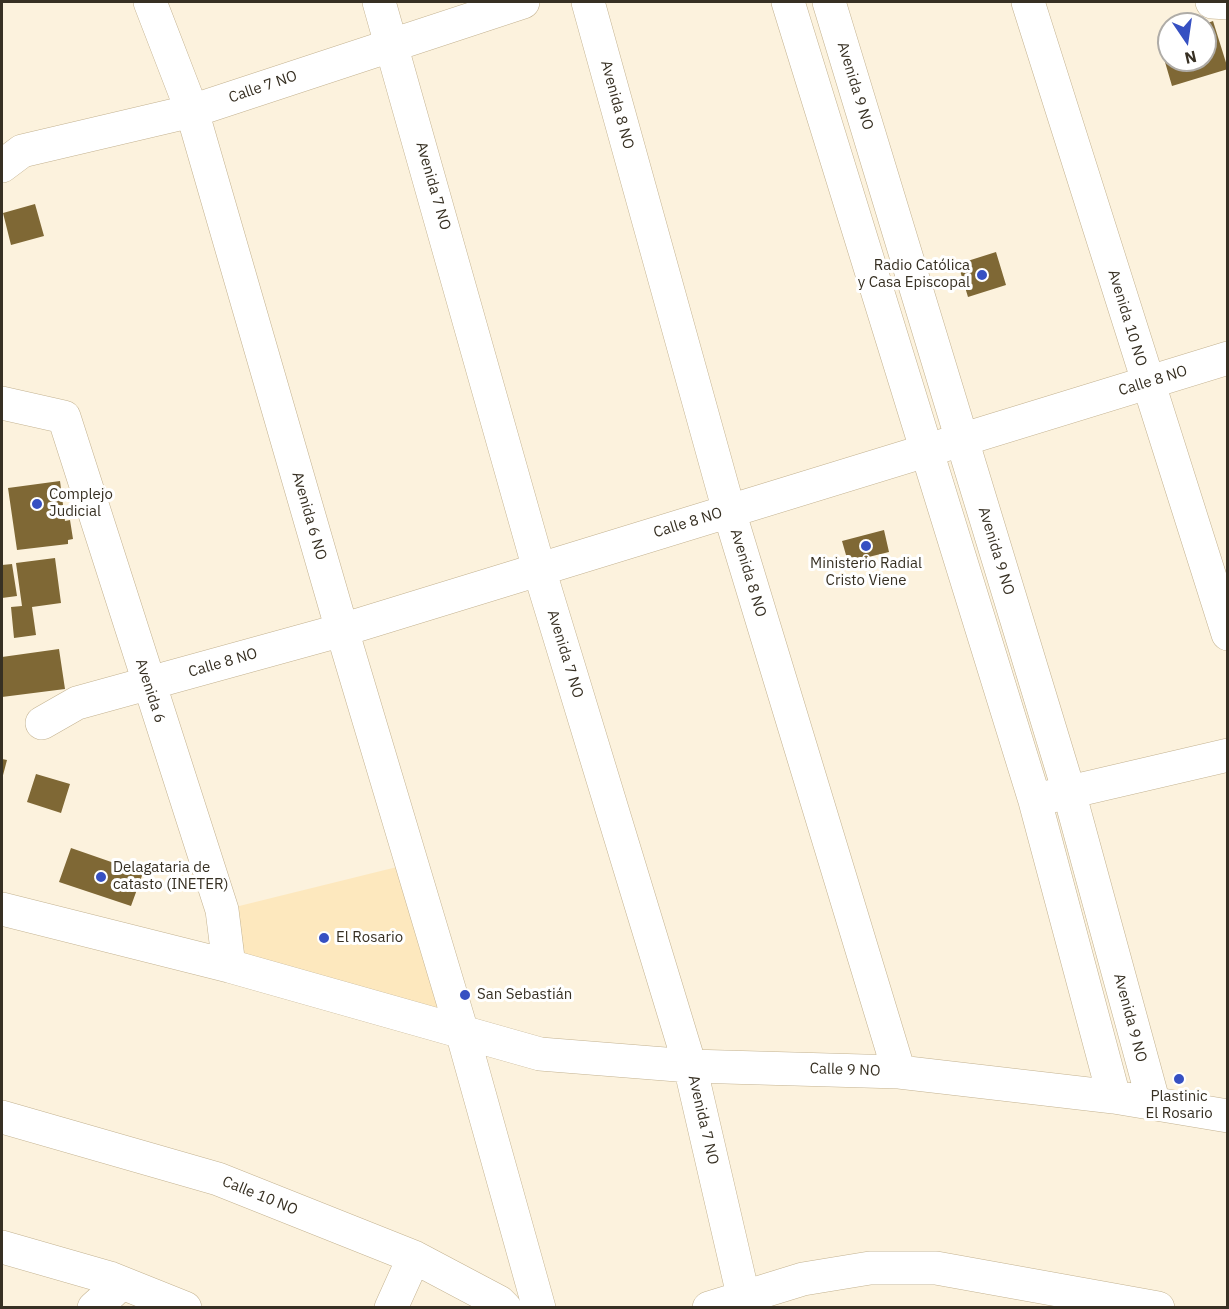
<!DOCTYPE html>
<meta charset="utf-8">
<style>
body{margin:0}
#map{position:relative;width:1229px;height:1309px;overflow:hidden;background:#fcf2dd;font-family:"IBM Plex Sans",sans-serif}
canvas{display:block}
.frame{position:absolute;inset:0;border:3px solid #373023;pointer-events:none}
.north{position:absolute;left:1157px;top:12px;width:60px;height:60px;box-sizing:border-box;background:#fff;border:2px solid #afaca7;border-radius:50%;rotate:167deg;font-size:16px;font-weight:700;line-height:24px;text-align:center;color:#373023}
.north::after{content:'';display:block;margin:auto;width:21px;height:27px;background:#3650c2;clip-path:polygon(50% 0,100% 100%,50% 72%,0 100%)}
</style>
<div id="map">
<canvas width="1229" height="1309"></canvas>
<div class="frame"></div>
<div class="north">N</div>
</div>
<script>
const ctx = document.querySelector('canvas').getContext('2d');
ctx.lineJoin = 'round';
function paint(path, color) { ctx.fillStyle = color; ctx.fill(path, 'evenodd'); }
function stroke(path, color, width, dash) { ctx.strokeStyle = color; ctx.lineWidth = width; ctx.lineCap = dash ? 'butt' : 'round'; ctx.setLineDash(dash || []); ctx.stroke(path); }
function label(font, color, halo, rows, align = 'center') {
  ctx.font = font + ' "IBM Plex Sans",sans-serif'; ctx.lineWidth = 6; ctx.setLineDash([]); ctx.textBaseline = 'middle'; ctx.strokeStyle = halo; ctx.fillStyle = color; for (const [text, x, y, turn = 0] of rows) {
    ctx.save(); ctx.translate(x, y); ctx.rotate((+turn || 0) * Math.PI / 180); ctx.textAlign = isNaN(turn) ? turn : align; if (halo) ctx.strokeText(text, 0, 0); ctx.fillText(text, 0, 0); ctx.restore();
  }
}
paint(new Path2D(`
 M401 866 446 1011 228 966 223 910Z`), '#fde8be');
paint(new Path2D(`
 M1213 21 1228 69 1172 86 1158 38 1169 35V60H1205V24Z
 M35 204 44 236 11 245 3 213Z
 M996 252 1006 285 968 297 958 264Z
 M60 481 65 521 70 520 73 539 68 540V544L17 550 8 488Z
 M884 530 889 552 848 562 842 541Z
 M55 558 61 603 32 607 36 635 14 638 11 607 22 606 16 563Z
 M12 564 17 596 2 598V565Z
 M59 649 65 689 2 697V657Z
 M2 759 7 760 2 779Z
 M36 774 70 784 61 813 27 802Z
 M71 848 143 873 131 906 59 882Z`), '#7f6835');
const minor = new Path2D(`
 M150 2 192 111 342 630 462 1032 539 1308
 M379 2 539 569 690 1066 746 1308
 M588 2 729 511 899 1072
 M788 2 1035 801 1114 1097
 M829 2 1069 792 1154 1104
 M1028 2 1228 634
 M1212 2 1228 3
 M2 166 22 151 192 111 523 2
 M2 403 64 417 222 910 229 966
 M42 723 77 703 342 630 1228 358
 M1048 797 1228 755
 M2 909 229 966 540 1054 690 1066 899 1072 1114 1097 1228 1116
 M2 1117 218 1179 414 1257 499 1302 505 1308
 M2 1247 110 1278 185 1308
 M94 1308 113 1291 110 1278
 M391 1308 414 1257
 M709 1308 803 1279 870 1268H936L1158 1308`);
stroke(minor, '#c3b290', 34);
stroke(minor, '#fff', 33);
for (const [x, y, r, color] of [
 [982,275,6,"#3650c2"],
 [37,504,6,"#3650c2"],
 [866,546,6,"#3650c2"],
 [101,877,6,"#3650c2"],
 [324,938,6,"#3650c2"],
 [465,995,6,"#3650c2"],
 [1179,1079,6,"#3650c2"]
]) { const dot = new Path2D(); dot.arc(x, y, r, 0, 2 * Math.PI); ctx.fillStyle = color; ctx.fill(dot); stroke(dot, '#fff', 2); }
label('15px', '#373023', '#fff', [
 ["Avenida 9 NO",855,86,73],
 ["Calle 7 NO",263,87,-19],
 ["Avenida 8 NO",617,105,75],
 ["Avenida 7 NO",433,186,74],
 ["Avenida 10 NO",1127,318,73],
 ["Calle 8 NO",1153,381,-17],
 ["Avenida 6 NO",309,516,74],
 ["Calle 8 NO",688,523,-17],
 ["Avenida 9 NO",996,551,73],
 ["Avenida 8 NO",748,573,73],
 ["Avenida 7 NO",565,654,73],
 ["Calle 8 NO",223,663,-16],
 ["Avenida 6",150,691,72],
 ["Avenida 9 NO",1130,1018,75],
 ["Calle 9 NO",845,1070,2],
 ["Avenida 7 NO",703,1120,77],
 ["Calle 10 NO",260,1196,22]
]);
label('15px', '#373023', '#fff', [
 ["Radio Católica",970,266,"right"],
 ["y Casa Episcopal",970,283,"right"],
 ["Complejo",49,495],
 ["Judicial",49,512],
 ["Ministerio Radial",866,564,"center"],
 ["Cristo Viene",866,581,"center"],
 ["Delagataria de",113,868],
 ["catasto (INETER)",113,885],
 ["El Rosario",336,938],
 ["San Sebastián",477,995],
 ["Plastinic",1179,1097,"center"],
 ["El Rosario",1179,1114,"center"]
], 'left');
</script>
